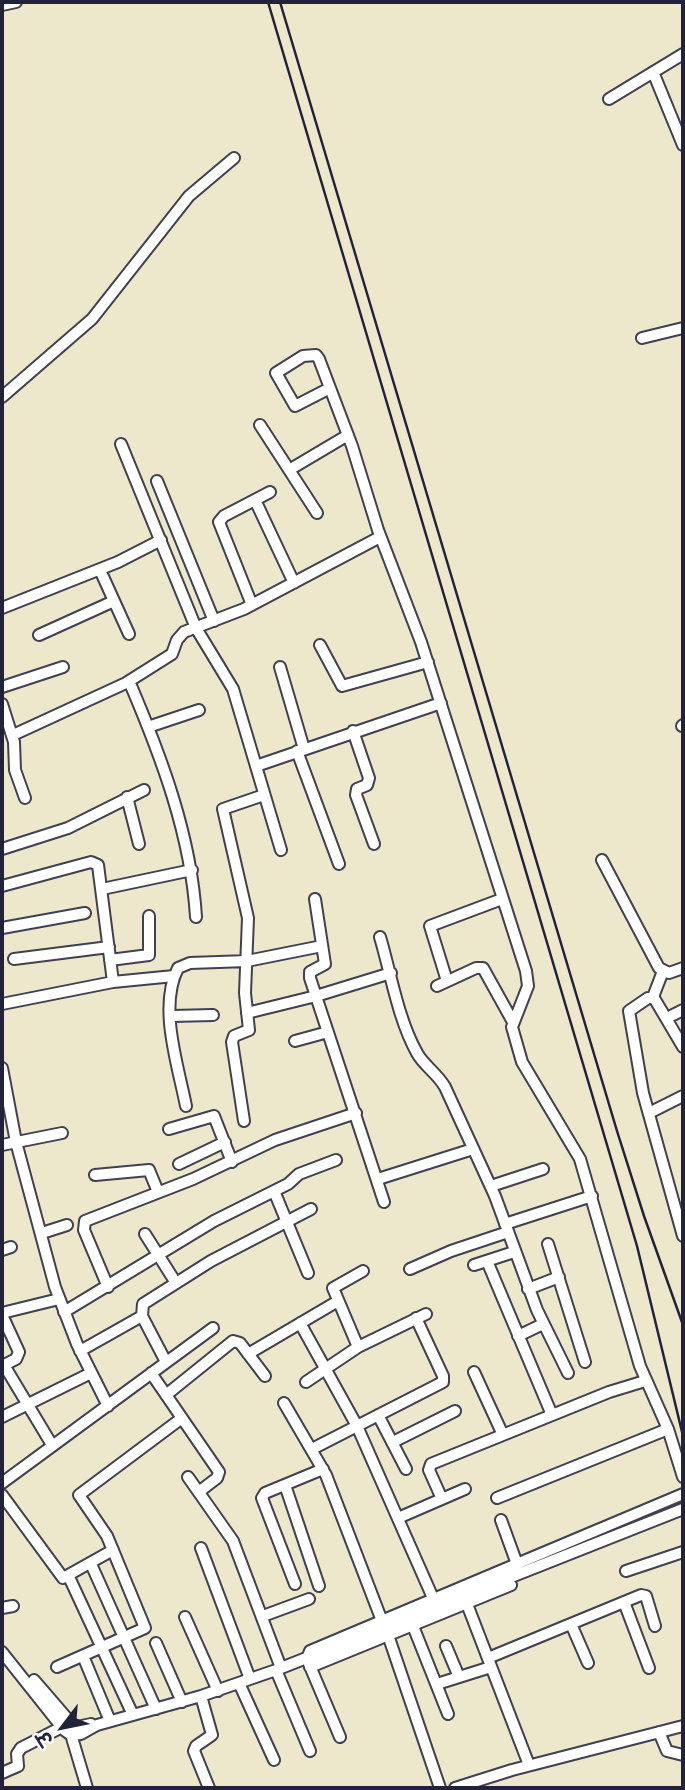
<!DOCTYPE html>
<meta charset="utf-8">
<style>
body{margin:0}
#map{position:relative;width:685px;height:1790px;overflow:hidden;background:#ede8cc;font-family:Itim,"Playpen Sans Deva",sans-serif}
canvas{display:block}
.frame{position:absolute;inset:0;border:4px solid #22223b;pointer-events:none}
.north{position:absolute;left:28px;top:1692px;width:70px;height:70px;-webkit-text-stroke:5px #fdfcf7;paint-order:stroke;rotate:238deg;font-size:19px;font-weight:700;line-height:28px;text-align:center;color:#22223b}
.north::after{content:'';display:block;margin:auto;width:24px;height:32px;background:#22223b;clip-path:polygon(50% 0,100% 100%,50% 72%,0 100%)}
</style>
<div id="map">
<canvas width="685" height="1790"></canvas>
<div class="frame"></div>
<div class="north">उ</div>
</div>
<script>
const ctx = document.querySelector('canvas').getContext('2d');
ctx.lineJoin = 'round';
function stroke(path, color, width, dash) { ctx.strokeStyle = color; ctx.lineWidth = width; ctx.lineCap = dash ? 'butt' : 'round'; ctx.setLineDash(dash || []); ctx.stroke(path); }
const minor = new Path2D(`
 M2 5 16 2
 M653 72 683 145
 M609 99 683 54
 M642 338 683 328
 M330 388 295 406 276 373 303 356 316 355 319 359 352 446 378 530 421 642 526 971 528 986 512 1027 522 1062 580 1159 640 1366 668 1429 683 1477
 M2 397 92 319 189 196 234 158
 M260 425 317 513
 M121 444 196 628 233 689 281 850
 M289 470 348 435
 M157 481 214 621
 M255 500 294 583
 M100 570 129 634
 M252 605 219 522 224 516 270 492
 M2 608 118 562 161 540
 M39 635 114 601
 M320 645 342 686 428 662
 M280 667 304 749
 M129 681C161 756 191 835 196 917
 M2 687 63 667
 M2 704 14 742 15 770 25 798
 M682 726 683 725
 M148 727 199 710
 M353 731 369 778 367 785 357 789 356 795 374 844
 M13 735 126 683 172 654 177 640 184 632 244 609 380 537
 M297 751 339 864
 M256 766 441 703
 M127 797 139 844
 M2 849 68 828 144 790
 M602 860 659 968 669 973 683 968
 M2 886 91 862 98 865 113 982
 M102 889 192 870
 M315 899 325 964 310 972V978L384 1202
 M2 928 85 913
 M380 937C391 974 398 1019 417 1053 424 1066 437 1073 445 1087L495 1196 537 1310 568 1373
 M14 959 109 947
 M110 960 149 955V916
 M447 981 430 926 502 899
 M437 986 476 968H483L513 1022
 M653 997 663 971
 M2 1004 113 982 174 976
 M247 1013 316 996 391 973
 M172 1016 213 1015
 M667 1018 683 1010
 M295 1041 328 1032
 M683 1047 654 998H648L629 1011 643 1093 683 1236
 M2 1068 16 1142 55 1287 77 1344 108 1406
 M186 1106C178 1065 158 1007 178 968L190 963 247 961 322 946
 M649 1113 683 1096
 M244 1121 232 1042 234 1036 249 1030 245 993 248 918 223 809 264 795
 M169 1129 214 1116 232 1162
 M2 1145 62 1133
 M179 1164 225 1142
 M95 1175 149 1170 158 1192
 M378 1179 473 1149
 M491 1186 543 1169
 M274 1191 308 1273
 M505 1224 592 1196
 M42 1233 67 1225
 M145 1234 176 1283
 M548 1244 585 1362
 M2 1250 11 1247
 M487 1261 552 1415
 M474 1265 514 1252
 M410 1269 451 1251 508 1232
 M108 1287 84 1230 85 1221 193 1179 275 1140 356 1113
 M528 1289 559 1277
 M64 1312 214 1221 288 1184 299 1174 336 1160
 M2 1313 59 1299
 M2 1315 19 1352 16 1359 2 1366
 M300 1323 357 1426 433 1598
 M518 1336 543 1324
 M358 1347 333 1288 363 1271
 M80 1351 142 1316
 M248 1354 338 1301
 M166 1362 142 1316 143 1304 211 1261 311 1209
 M4 1365 52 1445
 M474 1372 503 1435
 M151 1373 219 1472 217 1478 200 1491
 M306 1382 358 1347 426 1314
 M166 1395 233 1341 240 1343 265 1376
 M284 1403 326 1475 382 1621
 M378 1415 406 1469
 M2 1417 91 1373
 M393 1442 455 1411
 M312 1449 443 1382V1376L416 1318
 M188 1477 233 1541 281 1668
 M2 1483 213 1328
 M285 1485 319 1586
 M2 1495 63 1578 113 1550
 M497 1498 668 1429
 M442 1499 429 1470 431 1464 609 1392 645 1381
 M398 1518 465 1489
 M501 1520 517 1564
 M201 1548 250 1679
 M91 1564 156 1709
 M626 1571 683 1552
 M69 1577 133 1715
 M295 1584 262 1498 265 1493 323 1469
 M624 1602 649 1668
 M467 1604 529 1765
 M2 1608 13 1606
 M263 1616 309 1599
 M185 1617 218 1691
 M571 1624 588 1663
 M413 1626 448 1714
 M388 1635 440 1788
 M156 1643 182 1702
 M446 1646 459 1677
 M2 1652 64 1730 71 1735 81 1734 97 1725 201 1696 276 1670 683 1509
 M83 1656 110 1721
 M488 1658 641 1595 646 1596 655 1626
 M57 1667 145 1628 107 1536 79 1495 182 1418
 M310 1667 511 1585
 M276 1670 310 1751
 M34 1680 72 1724 77 1727 91 1724
 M239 1683 274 1760
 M437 1684 491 1667
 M201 1696 212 1735 196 1746 194 1751 209 1788
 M70 1731 87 1788
 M659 1732 667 1751 683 1755
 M340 1737 307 1659 310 1651 683 1494
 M2 1773 18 1766 17 1754 21 1748 62 1727
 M455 1788 512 1770 683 1726`);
stroke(minor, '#404051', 14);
stroke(minor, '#fff', 10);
stroke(new Path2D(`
 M268 2 637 1246 683 1436
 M280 2 617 1131 644 1216 683 1325`), '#22223b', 2.5);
</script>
